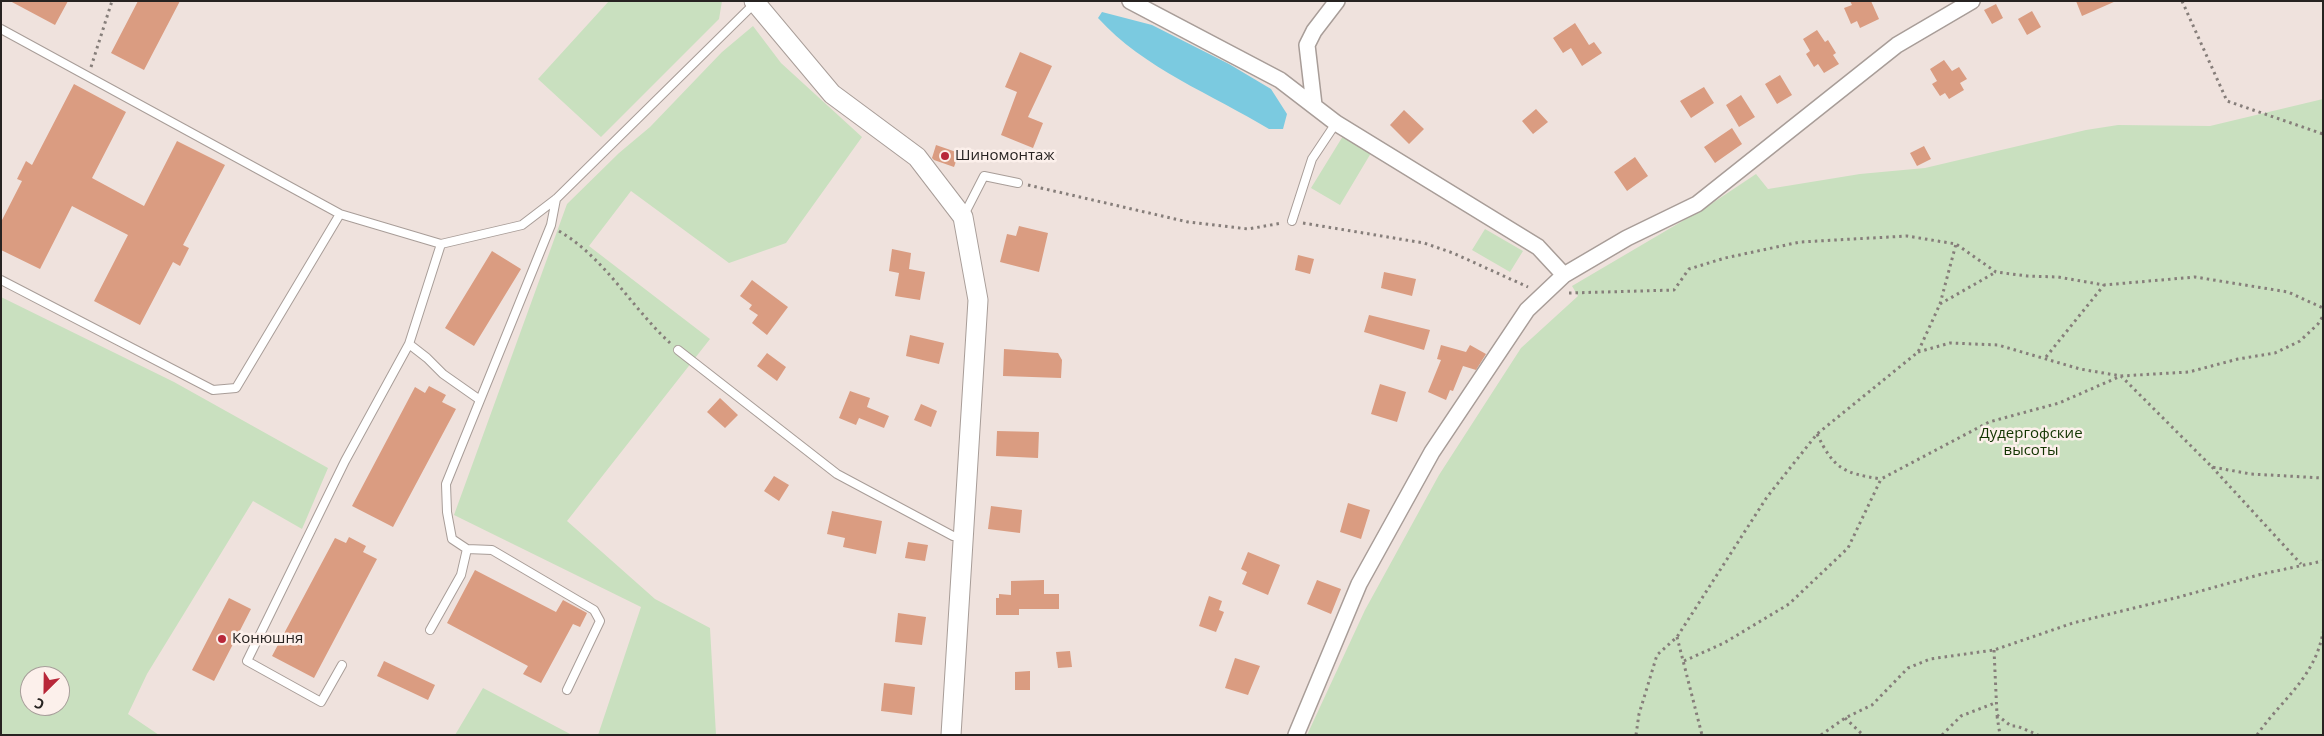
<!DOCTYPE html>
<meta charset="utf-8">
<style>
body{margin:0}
#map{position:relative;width:2324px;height:736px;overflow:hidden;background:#efe2dd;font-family:"Open Sans",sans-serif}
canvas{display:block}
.frame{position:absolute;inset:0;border:2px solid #272321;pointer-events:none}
.north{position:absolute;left:20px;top:666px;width:50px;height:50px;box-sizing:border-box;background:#fcf0eb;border:1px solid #a79e9a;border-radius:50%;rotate:203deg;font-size:14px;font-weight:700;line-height:20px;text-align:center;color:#272321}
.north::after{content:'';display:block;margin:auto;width:18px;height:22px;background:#b82739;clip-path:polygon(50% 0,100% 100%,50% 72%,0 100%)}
</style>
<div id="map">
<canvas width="2324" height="736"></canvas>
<div class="frame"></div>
<div class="north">С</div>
</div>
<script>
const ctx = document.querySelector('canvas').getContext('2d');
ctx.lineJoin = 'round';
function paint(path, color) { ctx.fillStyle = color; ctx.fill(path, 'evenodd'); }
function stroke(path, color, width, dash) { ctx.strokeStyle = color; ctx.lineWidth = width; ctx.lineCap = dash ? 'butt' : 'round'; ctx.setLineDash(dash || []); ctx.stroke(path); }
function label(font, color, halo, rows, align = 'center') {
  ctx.font = font + ' "Open Sans",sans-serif'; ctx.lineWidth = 5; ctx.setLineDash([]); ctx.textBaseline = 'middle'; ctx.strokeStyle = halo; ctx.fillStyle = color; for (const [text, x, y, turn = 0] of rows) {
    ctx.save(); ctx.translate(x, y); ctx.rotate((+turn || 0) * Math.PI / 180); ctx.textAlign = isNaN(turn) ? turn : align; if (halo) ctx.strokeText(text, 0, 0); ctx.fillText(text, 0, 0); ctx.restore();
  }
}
paint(new Path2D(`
 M609 1H722L719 19 601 137 538 79Z
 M753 26 781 63 862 137 786 243 729 263 631 191 589 246 710 339 567 521 655 599 710 628 716 735H598L641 607 454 515 567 204 619 153 650 127 722 52Z
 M2323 99V735H1307L1365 610 1439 475 1521 348 1578 296 1572 286 1708 206 1756 174 1768 189 1860 174 1925 168 2086 130 2118 125 2210 126Z
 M1343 136 1371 153 1340 205 1311 188Z
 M1485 229 1523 251 1510 272 1472 250Z
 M1 297 174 382 328 468 302 529 253 501 147 674 128 714 159 735H1ZM30 676H60V706H30Z
 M483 688 572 735H455Z`), '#c9e0bf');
paint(new Path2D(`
 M1102 12 1152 25 1229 64 1271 89 1287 114 1283 129H1269C1213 95 1143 68 1098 18Z`), '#7bcae0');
paint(new Path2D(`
 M10 1H68L55 25Z
 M138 1H180L144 70 111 53Z
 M1850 1H1871L1879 19 1860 28 1857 21 1851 24 1844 8 1852 5Z
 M2076 1H2116L2082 16Z
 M1996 4 2003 18 1992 24 1984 10Z
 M2032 11 2041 27 2027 35 2018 19Z
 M1575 23 1589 45 1594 42 1602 53 1582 66 1571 48 1563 53 1553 38Z
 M1817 30 1825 42 1828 40 1836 53 1833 55 1839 64 1824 73 1818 64 1814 67 1806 54 1810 51 1803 39Z
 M1020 52 1052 66 1028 117 1043 123 1033 148 1001 135 1017 92 1005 87Z
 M1944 60 1952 71 1959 67 1967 79 1960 83 1964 90 1949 99 1945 93 1940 96 1932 84 1937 81 1930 69Z
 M1780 75 1792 95 1777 104 1765 84Z
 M74 84 126 112 92 178 144 206 177 141 225 165 183 245 189 248 180 266 173 262 140 325 94 301 128 235 72 206 40 269 1 250V222L22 181 17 179 26 161 32 165Z
 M1704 87 1714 103 1691 118 1680 101Z
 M1741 95 1755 117 1739 127 1726 105Z
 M1536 109 1548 122 1533 134 1522 121Z
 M1404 110 1424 129 1409 144 1390 125Z
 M1732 128 1742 144 1715 163 1704 147Z
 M936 145 959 153 954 167 934 160 932 158Z
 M1924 146 1931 159 1917 166 1910 153Z
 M1635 157 1648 176 1627 191 1614 172Z
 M1019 226 1048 233 1039 272 1000 262 1007 234 1016 236Z
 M892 249 911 253 909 269 925 272 920 300 895 296 899 273 889 271Z
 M492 251 521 269 474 346 445 328Z
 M1298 255 1314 259 1310 274 1295 270Z
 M1384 272 1416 279 1412 296 1381 288Z
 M752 280 788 307 767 335 752 323 758 315 749 309 752 305 740 296Z
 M1369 315 1430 330 1424 350 1364 332Z
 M910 335 944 343 939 364 906 356Z
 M1441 345 1466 352 1470 345 1486 354 1476 370 1463 366 1453 391 1450 390 1446 400 1428 392 1441 360 1437 359Z
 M1004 349 1058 353 1062 360 1061 378 1003 376Z
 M767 353 786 367 777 381 757 366Z
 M1380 384 1406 392 1397 422 1371 414Z
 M429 386 446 395 442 402 456 409 393 527 352 506 415 387 425 393Z
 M850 391 870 398 867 407 889 416 884 428 859 418 856 425 839 418Z
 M720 398 738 415 725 428 707 412Z
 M921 404 937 411 931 427 914 420Z
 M997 431 1039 432 1038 458 996 456Z
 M774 476 789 485 779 501 764 491Z
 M1348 503 1370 510 1361 539 1340 532Z
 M991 506 1022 510 1020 533 988 529Z
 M832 511 882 521 876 554 843 547 845 538 827 534Z
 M349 537 366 546 363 552 377 559 314 678 272 656 335 538 346 543Z
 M908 542 928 545 925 561 905 558Z
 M1248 552 1280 565 1268 595 1242 584 1247 572 1241 569Z
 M475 570 556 612 563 600 587 613 580 627 573 624 541 683 523 674 528 666 447 623Z
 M1044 580V594H1059V609H1019V615H996V598H999V594L1011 595V581Z
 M1317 580 1341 589 1331 614 1307 604Z
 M1209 596 1222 601 1219 610 1224 612 1216 632 1199 626Z
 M229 598 251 609 214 681 192 670Z
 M898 613 926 617 922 645 895 642Z
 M1070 651 1072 667 1058 668 1056 652Z
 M1235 658 1260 666 1248 695 1225 688Z
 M384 661 435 685 428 700 377 676Z
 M1030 671V690H1015V672Z
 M884 683 915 687 912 715 881 711Z`), '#da9c81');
const service = new Path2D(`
 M1 29 340 214 441 244 522 225 556 199 755 3
 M556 199 551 225 446 484 447 512 452 539 467 549 492 550 594 610 600 621 567 690
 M964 215 984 176 1018 183
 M1292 221 1312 159 1336 123
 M1 280 213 390 236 388 340 214
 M409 344 427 358 443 374 480 400
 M678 350 837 474 953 536 964 537
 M430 630 461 575 467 549
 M342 665 321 702 247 661 345 461 409 344 441 244`);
const minor = new Path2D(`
 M1130 1 1280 80 1336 123 1538 247 1564 275
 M1314 105 1307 45 1314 31 1337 1
 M1296 735 1359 584 1432 452 1527 310 1564 275 1627 238 1697 204 1897 45 1972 1`);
const tertiary = new Path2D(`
 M754 1 832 94 917 157 963 217 978 300 951 735`);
stroke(service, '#a89d98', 10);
stroke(minor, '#a89d98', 18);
stroke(tertiary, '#a89d98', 21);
stroke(new Path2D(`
 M2182 1 2227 101 2323 134
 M91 67 112 1
 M1028 185 1188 222 1248 229 1282 223
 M1303 223 1424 243 1453 253 1528 287
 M559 231C605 258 631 307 670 343
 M1569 293 1674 290 1689 269 1725 258 1800 242 1907 236 1956 244 1996 272 2027 276 2058 277 2104 285 2195 277 2288 292 2323 308
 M1940 304 1956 244
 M1918 352 1950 343 1998 345 2080 369 2121 376 2189 372 2238 359 2275 353 2300 341 2318 324 2323 316
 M2046 357 2104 285
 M1817 434C1834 469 1843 473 1881 479
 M2212 467 2301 564
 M1677 637 1702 735
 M1994 650 1997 715 2011 726H2017L2038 735
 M1684 661 1724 643 1789 604 1848 548 1881 479 1989 422 2059 403 2121 376 2212 467 2251 474 2323 478
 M1997 716 2000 735
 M1845 718 1863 735
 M1636 735 1639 714 1657 655 1677 637 1767 497 1817 434 1918 352 1940 304 1996 272
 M1821 735 1845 718 1872 705 1908 668 1930 659 1994 650 2073 623 2179 597 2262 574 2323 561
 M1942 735 1961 716 1995 703
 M2257 735C2281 700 2315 678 2323 632`), '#867e7a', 3, [2.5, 4]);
stroke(service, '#fff', 8);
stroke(minor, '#fff', 15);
stroke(tertiary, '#fff', 19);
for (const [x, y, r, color] of [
 [945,156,5,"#b82739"],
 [222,639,5,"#b82739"]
]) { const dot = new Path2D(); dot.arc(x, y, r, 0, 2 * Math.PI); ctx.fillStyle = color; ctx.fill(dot); stroke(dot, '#fcf0eb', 2); }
label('15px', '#272321', '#fcf0eb', [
 ["Шиномонтаж",955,156],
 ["Конюшня",232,639]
], 'left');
label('15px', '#123400', '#fcf0eb', [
 ["Дудергофские",2031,434],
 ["высоты",2031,451]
]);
</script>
